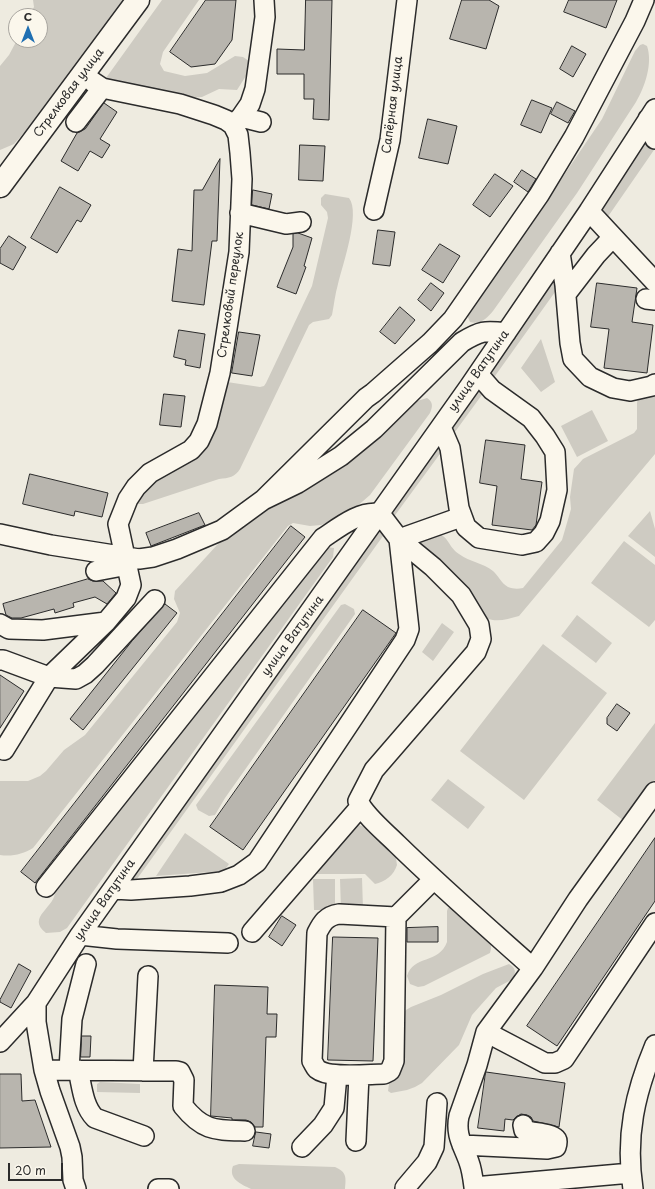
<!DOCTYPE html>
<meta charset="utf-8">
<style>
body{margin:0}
#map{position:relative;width:655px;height:1189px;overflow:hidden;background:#eeebe0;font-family:"Playpen Sans",sans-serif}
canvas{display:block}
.north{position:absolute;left:8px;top:8px;width:40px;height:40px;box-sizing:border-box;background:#fbf7ec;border:1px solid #a8a59f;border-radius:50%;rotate:0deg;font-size:11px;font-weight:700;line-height:16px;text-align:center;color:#2b2b2b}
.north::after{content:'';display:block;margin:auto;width:14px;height:18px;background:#1f6fb2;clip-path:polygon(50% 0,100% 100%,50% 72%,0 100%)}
.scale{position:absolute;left:8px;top:1163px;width:55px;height:18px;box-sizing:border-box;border:2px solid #2b2b2b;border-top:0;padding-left:5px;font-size:12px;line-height:14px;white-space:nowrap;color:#2b2b2b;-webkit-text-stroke:3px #fbf7ec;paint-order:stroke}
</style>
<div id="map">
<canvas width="655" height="1189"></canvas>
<div class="north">С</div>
<div class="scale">20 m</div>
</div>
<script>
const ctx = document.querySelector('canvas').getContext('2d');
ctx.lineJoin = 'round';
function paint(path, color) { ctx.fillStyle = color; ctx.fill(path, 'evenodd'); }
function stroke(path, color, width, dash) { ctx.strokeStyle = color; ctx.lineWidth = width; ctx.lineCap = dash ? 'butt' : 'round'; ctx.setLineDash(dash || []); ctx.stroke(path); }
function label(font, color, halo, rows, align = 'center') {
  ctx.font = font + ' "Playpen Sans",sans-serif'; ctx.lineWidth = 3.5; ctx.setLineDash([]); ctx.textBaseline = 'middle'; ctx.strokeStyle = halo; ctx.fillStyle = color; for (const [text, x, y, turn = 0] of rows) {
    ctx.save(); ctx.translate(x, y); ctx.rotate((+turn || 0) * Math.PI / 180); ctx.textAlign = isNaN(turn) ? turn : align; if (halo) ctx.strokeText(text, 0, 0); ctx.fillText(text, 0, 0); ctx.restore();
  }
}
paint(new Path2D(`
 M33 0H125L74 71 30 126 14 144 0 150V66L9 55 17 40H40V16H29L34 7Z
 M162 0H199L163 52 160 64 164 71 185 76 207 73 235 56 243 57 249 61 251 68 237 90 219 89 202 97 190 98 106 81V78Z
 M643 44 647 46C653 63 645 87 636 102L577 193 493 311C487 318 481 325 470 322L467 315 468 311 541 209 602 119 635 51 640 45Z
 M642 137 654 147V150L607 218 596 211Z
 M325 194 349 198C361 213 342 267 338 284 335 294 334 305 332 315L329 319 313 322 309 325 240 469C235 477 229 478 219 479L143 504H135L141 490 196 453 227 382 260 387 264 386 266 383 312 286 328 218 327 212 321 205V198Z
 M552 273 560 285 495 376 492 377 485 368Z
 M541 339 555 382 541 392 521 368Z
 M475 382 484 392 452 436 445 426Z
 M655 391V454L519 616C507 619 497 623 486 618L478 604 465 586 421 546V539L434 532C450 536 447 546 459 554 470 562 483 563 493 571 498 575 501 583 508 587 513 589 518 589 523 588L562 540 571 509 570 497 574 469 583 459 634 433 637 429V403L638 398Z
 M427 398C433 402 433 406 430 413L370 495 355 508 346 515 321 525 310 526 293 523 288 526 33 848C23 854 12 857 0 855V781H28L40 776 46 771 64 750 85 735 177 622 180 613 174 599 175 591 227 534 250 518 348 461 412 405 417 401Z
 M592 410 608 441 577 457 561 426Z
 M437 438 445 447 393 518 387 517Z
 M650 511 655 529V557L628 536Z
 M376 524 386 531 383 536 137 879 133 881 130 880Z
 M624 541 655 565V620L649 627 591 583Z
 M326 547 334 548 333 557 67 928 60 932 46 933C25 917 57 907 55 890Z
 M345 604 354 609 355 614 225 798 215 815 209 816 198 810 196 805 341 605Z
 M577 615 612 643 596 663 561 636Z
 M442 623 454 632 433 661 422 652Z
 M543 644 607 693 524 800 460 751Z
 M655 723V780L624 821 597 800Z
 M448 779 485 807 468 829 431 800Z
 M359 825 365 827 396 858 397 865C394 875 385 882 375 884L365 874H316L315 871 355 827Z
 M185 833 229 864 224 871 156 876Z
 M362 878 363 909 341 910 340 879Z
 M313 879H335V910H314Z
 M453 907 491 941V949L490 953 424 986 418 987 410 984 407 976C413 955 439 964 447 942V911L448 908Z
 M509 964C516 968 516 972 513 979L496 988 472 1015 459 1045 422 1083 415 1087 407 1090 391 1093 388 1091 389 1084 392 1079 403 1015 406 1010 411 1007 441 995 483 974Z
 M100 1082 140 1084V1093L97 1092V1084Z
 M239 1164 335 1167C347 1172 346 1178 345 1189H251C241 1184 228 1179 233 1166Z`), '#cecbc2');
const building = new Path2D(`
 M206 0H236L232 40 215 64 191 67 170 52Z
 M306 0H332L329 120 313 119 314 99H304V74H277V49L304 50Z
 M462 0H489L499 6 486 49 450 39Z
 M569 0H617L606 28 564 12Z
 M572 46 586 54 573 77 560 69Z
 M532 100 552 108 541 133 521 125Z
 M557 102 575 111 568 123 551 114Z
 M104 103 117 112 100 139 110 145 102 158 90 151 78 171 61 161 77 133 85 129Z
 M428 119 457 126 448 164 419 158Z
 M300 145 325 146 323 181 299 180Z
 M220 159 217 241H212L204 305 172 301 178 249 192 251 194 190H202Z
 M522 170 536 179 528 192 514 182Z
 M495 174 513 186 490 217 473 205Z
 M60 187 91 205 81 222 77 220 57 253 31 238Z
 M253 190 272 194 269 209 252 205Z
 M378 230 395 232 390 266 373 264Z
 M298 233 312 238 304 266 306 267 296 294 277 287 293 247V234Z
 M9 236 26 247 13 270 0 263V249Z
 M440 244 460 256 443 283 422 270Z
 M431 283 444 293 431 311 418 300Z
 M597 283 637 288 632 322 653 325 647 373 604 368 609 329 591 327Z
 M400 307 415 320 395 344 380 332Z
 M179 330 205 334 200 368 185 365 186 360 174 357Z
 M239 332 260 335 252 376 232 373Z
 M164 394 185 396 181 427 160 425Z
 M486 440 525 445 521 479 542 482 536 525 532 530 492 525 497 486 480 483Z
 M30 474 108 493 102 517 75 511 74 516 23 504Z
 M199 513 205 525 151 546 146 533Z
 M291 526 305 537 35 883 21 872Z
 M88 579 93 581H103L116 593 107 604 95 597 73 603 74 607 55 613 54 609 21 618H12L6 615 3 604Z
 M165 604 177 613 83 730 70 719 132 641Z
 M363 610 396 633 243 850 210 827Z
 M0 675 24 691 0 728Z
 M617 704 630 713 617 731 607 724V718Z
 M655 838V901L557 1046 527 1026Z
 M282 916 296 925 282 946 269 937Z
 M438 927V942H407V928Z
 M333 937 378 938 373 1061 328 1060Z
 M19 964 31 971 11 1008 0 1002V1000Z
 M215 985 268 987 267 1014H277L276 1037H266L263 1127H255L251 1122 246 1120H232V1118L211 1116Z
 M82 1036H91L90 1057H81Z
 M486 1072 565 1083 559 1127 533 1121 531 1117 527 1115 521 1114 516 1117 513 1120 505 1119 504 1131 478 1128Z
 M0 1074H21L22 1101 35 1100 51 1147 0 1148Z
 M256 1132 271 1134 269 1148 253 1146Z`);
paint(building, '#b8b5ae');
stroke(building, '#2b2b2b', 1);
const minor = new Path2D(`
 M241 117 261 122
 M648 119 655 139
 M76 122 102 88
 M233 125 241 117 250 104 255 89 265 17 264 0
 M374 210 390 140 407 0
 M589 211 655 282
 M240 213 286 224 301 222
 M560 253 565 285 570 343 573 359 590 377 613 388 630 391 652 386 655 384
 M566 294 596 255 613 237
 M646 299 655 300
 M441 427 450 448 459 508 466 527 479 538 522 545 536 542 544 533 550 521 557 490 555 452 545 436 531 418 492 390 478 374
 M263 500 366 398 373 393 430 343 453 319 539 195 574 137 635 21 644 0
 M0 534 51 545 139 559 153 557 177 549 222 530 263 500 298 483 341 456 374 429 462 342C480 331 485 330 506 333
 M399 539 433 567 461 595 479 625 481 639 476 652 374 770 358 801C365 816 385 832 397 844 441 887 487 927 533 968L486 1032 477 1065 459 1116C455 1135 463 1145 469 1162 472 1170 473 1179 474 1187L631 1173
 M399 539 461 517
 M96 571 128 565
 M0 624 9 629 43 630 106 622
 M0 660H3L49 677 76 679 85 674 95 665 155 600
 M4 750 49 677 106 622 126 598 131 585 118 524 128 499 136 487 150 473 191 450 199 441 207 424 220 373 239 252 242 179 240 153 238 135 233 125 226 120 214 115 180 104 102 88 93 82 84 74
 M46 887 323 538C338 528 362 509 380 514L399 539 409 629 405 640 257 862 239 875 221 882 190 886 131 890 113 889
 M396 917 394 1061 390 1071 384 1074C369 1074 329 1079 317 1069 315 1067 314 1064 312 1061L317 933C322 923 326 916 339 914L396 917 433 880
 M252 932 361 806
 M80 935 117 939 228 943
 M533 968 578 899 655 792
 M486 1032 545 1063H555L564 1059 655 923
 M0 1042 36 1003
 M44 1070 176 1071 180 1072 184 1080 183 1106C203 1131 215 1130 245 1131
 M69 1070 72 1019 86 964
 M78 1070C82 1086 83 1106 95 1118L144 1136
 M143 1071 148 976
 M356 1141 359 1075
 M462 1145 547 1149 556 1147C557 1144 558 1140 555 1138 551 1133 531 1133 524 1130L523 1125
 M302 1147 323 1125 334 1108 337 1075
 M405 1188 427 1162 434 1147 437 1103
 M76 1189 73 1180 72 1157 70 1147 50 1091 44 1070 36 1022V1003L80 935 176 800 469 387 589 211 655 109
 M158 1189H169
 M633 1189C625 1136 635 1093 655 1045`);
const major = new Path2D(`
 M0 186 138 0`);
stroke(minor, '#2b2b2b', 22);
stroke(major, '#2b2b2b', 25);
stroke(minor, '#fbf7ec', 19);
stroke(major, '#fbf7ec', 22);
label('12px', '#2b2b2b', '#fbf7ec', [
 ["Стрелковая улица",69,93,-53],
 ["Сапёрная улица",393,105,-83],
 ["Стрелковый переулок",231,295,-82],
 ["улица Ватутина",479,371,-55],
 ["улица Ватутина",293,636,-54],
 ["улица Ватутина",105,900,-55]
]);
</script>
